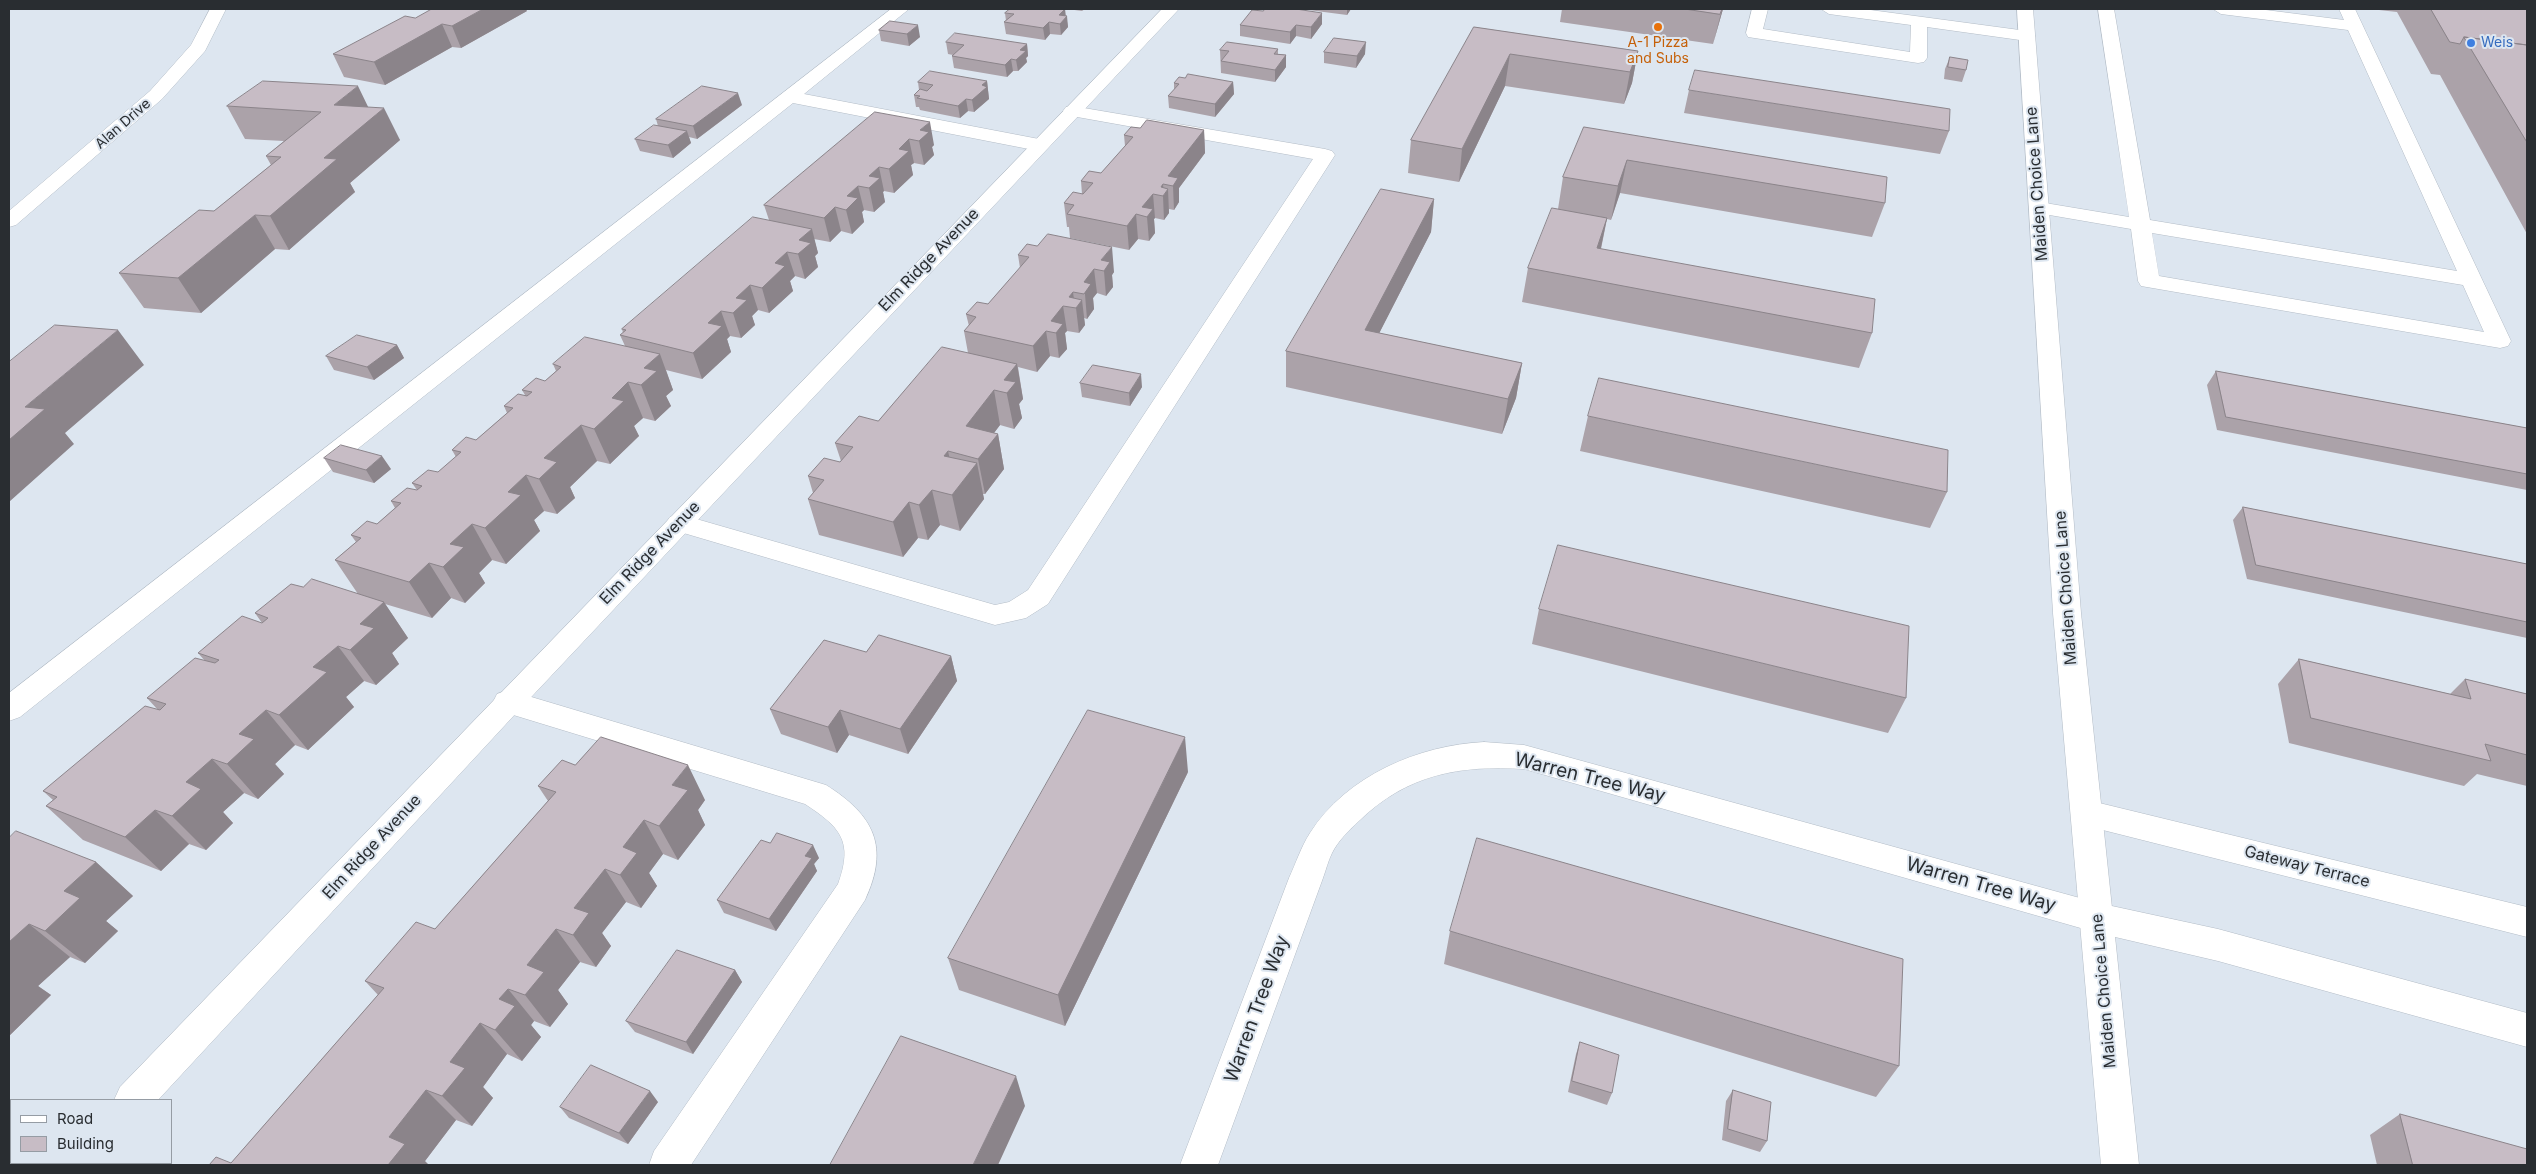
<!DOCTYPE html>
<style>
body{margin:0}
#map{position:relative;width:2536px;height:1174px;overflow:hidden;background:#dde6f0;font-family:Inter,sans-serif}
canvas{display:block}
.frame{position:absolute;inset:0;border:10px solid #292d31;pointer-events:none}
.legend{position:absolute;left:10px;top:1099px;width:162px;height:65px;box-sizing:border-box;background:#dde6f0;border:1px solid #959ca4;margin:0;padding:6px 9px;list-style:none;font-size:15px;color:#292d31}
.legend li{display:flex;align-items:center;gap:10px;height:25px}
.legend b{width:25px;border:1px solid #959ca4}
</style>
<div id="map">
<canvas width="2536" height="1174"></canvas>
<div class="frame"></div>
<ul class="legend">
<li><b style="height:6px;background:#fff"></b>Road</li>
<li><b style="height:14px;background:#c7bcc5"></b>Building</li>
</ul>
</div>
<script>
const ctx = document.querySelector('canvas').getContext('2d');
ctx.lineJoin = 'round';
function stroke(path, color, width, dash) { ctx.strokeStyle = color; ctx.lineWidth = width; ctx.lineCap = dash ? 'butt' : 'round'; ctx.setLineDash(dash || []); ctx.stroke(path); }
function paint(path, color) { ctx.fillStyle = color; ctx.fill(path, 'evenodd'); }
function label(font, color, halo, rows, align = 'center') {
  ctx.font = font + ' Inter,sans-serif'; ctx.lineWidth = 4; ctx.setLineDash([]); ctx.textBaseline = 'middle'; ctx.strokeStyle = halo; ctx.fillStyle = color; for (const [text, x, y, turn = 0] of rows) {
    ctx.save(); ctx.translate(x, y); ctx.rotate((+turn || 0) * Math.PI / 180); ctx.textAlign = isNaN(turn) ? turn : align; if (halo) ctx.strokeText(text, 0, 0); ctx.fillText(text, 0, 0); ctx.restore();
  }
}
const service = new Path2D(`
 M891 9H909L804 94 1039 139 1046 141 1048 145 1046 149 1039 151 793 103 20 717 9 721V693Z
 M1752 9H1768L1763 29 1910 52 1911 25 1829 14 1821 9H1863L2027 31 2033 32 2035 36 2033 40 2027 41 1927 27V58L1924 62 1918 63 1748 37 1746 33Z
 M2098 9H2114L2150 220 2457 271 2348 30 2221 14 2213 9H2258L2344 20 2339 9H2355L2511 341 2508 346 2500 348 2141 286 2138 281 2131 229 2032 212 2029 208 2032 204 2039 202 2129 217ZM2152 233 2463 285 2484 332 2159 276Z
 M1072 106 1325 149 1332 151 1335 155 1048 604 1026 618 995 625 670 529 666 523 670 517 679 514 995 605 1009 602 1028 590 1313 159 1066 115 1063 111 1066 107Z
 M508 690 826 785C874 815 890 847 865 900L691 1165H649L654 1151 838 884C854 841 840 827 805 804L497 710 493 702 497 694Z`);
const minor = new Path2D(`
 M210 9H226L205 51 162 99 16 225 9 227V211L150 91 191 45Z
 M1162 9H1179L519 710 158 1100H114L120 1087Z
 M1484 742 1524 745 2098 903 2218 929 2527 1013V1047L2218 961 2098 933 1524 769C1460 765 1407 774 1359 821 1349 830 1338 841 1332 853 1328 861 1326 870 1323 878L1218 1165H1180L1289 878C1296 863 1301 847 1310 833 1346 776 1419 745 1484 742Z
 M2087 800 2527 907V937L2087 826 2076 822 2071 813 2076 804Z
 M54 1163H93L92 1165H53Z`);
const tertiary = new Path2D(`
 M2017 9H2033L2081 613 2139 1165H2101L2053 613Z`);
stroke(service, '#b3bcc6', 1);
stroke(minor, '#b3bcc6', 1);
stroke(tertiary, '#b3bcc6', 1);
paint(service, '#fff');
paint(minor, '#fff');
paint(tertiary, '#fff');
paint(new Path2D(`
 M1067 9H1085L1082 11Z
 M1301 9H1351L1347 15Z
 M1562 9H1723L1713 44 1560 22Z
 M2378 9H2527V234L2440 75 2431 74 2397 12 2379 10Z
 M527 11 461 48 452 47 385 85 344 77 333 54 415 18Z
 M1005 13 1066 16 1068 27 1061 35 1050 34 1045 40 1006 34 1004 22 1006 21Z
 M890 21 920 37 909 46 881 41 879 30Z
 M1322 24 1311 39 1296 36 1290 44 1240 36V25Z
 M1474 27 1638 51 1632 83 1624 104 1505 86 1459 182 1408 173 1411 140Z
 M946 42 1027 44 1028 56 1026 58 1027 62 1018 71H1013L1007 77 954 68 952 56 953 55 948 54Z
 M1278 49V54L1286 55V67L1275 82 1221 73 1220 50Z
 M1324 52 1365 54 1356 68 1324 63Z
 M1950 57 1966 70 1962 82 1944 79 1945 69Z
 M987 81 989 99 974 112 968 111 960 118 920 110 919 107H916L914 95 919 90 918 82Z
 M1233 82 1234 94 1215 117 1169 108 1168 96 1174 90V83Z
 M1689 90 1949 131 1940 154 1684 113Z
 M742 105 697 139 689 137 691 143 673 158 640 151 635 139 658 126 656 119Z
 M227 106 368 107 400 140 350 183 355 192 289 250 275 249 201 313 144 308 119 273 214 211 271 165 266 156 284 141 245 139Z
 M875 112 934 145 932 147 934 155 924 165 914 163 911 165 913 175 894 193 884 191 883 192 885 202 874 212 864 210 862 212 864 222 852 234 841 231 830 242 814 239 818 253 815 256 818 267 805 279 795 276 790 281 793 291 769 313 758 310 752 316 755 325 741 338 730 336 727 339 731 352 702 379 666 370 673 390 666 396 671 406 655 421 643 418 634 426 639 436 610 464 597 461 570 487 575 498 557 514 544 511 534 520 540 531 506 564 492 560 479 573 485 583 465 603 451 598 432 618 385 604 408 638 392 653 399 664 376 685 364 681 346 697 354 707 308 750 295 745 275 764 284 774 258 799 244 793 223 812 233 823 206 850 189 844 161 871 83 840 46 806 53 800 43 791 158 710 147 698 205 661 198 653 262 623 255 613 303 587 358 594 335 560 356 542 351 535 377 524 395 508 391 501 417 490 412 483 438 472 456 457 452 450 476 440 507 413 504 406 525 395 522 390 545 381 556 371 553 364 625 346 620 335 623 333 622 329 769 220 764 205Z
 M1584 127 1885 203 1872 237 1620 193 1611 220 1607 219 1601 249 1872 333 1859 368 1522 302 1528 268 1558 209 1563 177Z
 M1140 128 1204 130 1205 153 1179 188V202L1174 210 1169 209V213L1164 220 1155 218 1154 219 1155 233 1149 241 1138 239 1129 250 1070 238 1069 227H1067L1064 203 1082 194 1081 181 1101 173 1125 146 1124 135Z
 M1434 199 1431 232 1379 333 1522 363 1516 398 1502 434 1286 387V351Z
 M1018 255 1114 272 1112 275 1113 287 1106 296 1097 293 1093 298 1094 309 1087 319 1084 318 1085 325 1079 333 1067 331 1065 333 1067 349 1059 358 1050 356 1037 372 1018 367 1023 399 1019 404 1022 418 1014 429 1000 425 994 433 998 434 1004 469 985 494H983L984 499 960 531 940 525 928 540 918 538 903 557 819 535 808 499 813 493 808 476 840 462 841 461 835 443 878 421 968 353 964 331 969 326 966 314 988 304 1020 268Z
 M397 345 404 358 374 380 334 370 326 356Z
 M2216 371 2527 428V490L2217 430 2207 385Z
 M1080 383 1142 387 1130 406 1082 397Z
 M1588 416 1947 492 1930 528 1580 451Z
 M324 458 391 469 374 483 333 472Z
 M2243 507 2527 564V638L2247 579 2233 520Z
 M1539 609 1906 698 1888 733 1532 644Z
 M866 652 951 656 957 681 908 754 849 735 837 753 781 734 770 709Z
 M2299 659 2450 694 2465 679 2527 694V786L2477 774 2464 786 2289 743 2278 684Z
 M575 765 705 800 698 810 705 825 678 860 663 854 649 873 657 886 641 908 626 902 602 933 611 946 596 967 580 962 558 990 568 1004 550 1027 534 1021 531 1025 541 1037 522 1061 507 1054 483 1087 493 1098 472 1126 456 1120 425 1161 231 1163 378 995 365 981 435 929 548 801 538 786Z
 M1188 772 1065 1026 959 990 948 958Z
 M9 838 96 862 133 896 106 921 118 931 85 963 70 957 38 986 51 995 9 1036Z
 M770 843 819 858 814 864 817 871 776 931 724 913 717 900Z
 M1450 931 1899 1066 1876 1097 1444 964Z
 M735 970 742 982 693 1054 635 1032 626 1021Z
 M1580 1042 1612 1093 1607 1105 1568 1092 1576 1054Z
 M1733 1090 1767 1141 1760 1152 1722 1140 1726 1101Z
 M658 1102 628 1144 569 1118 560 1107Z
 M2400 1114 2527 1165H2377L2370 1135Z`), '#aba2a9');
paint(new Path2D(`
 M483 9H526L527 11 461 48 452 26Z
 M1065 9 1066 17 1067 16 1068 27 1061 35 1059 15Z
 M1347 9H1351L1347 15Z
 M1722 9H1723L1713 44Z
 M1322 13V24L1311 39V27Z
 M1049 22 1050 34 1045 40 1043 28Z
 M442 24 452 47 385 85 374 62Z
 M918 25 920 37 909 46 907 34Z
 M1296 25V36L1290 44V32Z
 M1366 42 1365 54 1356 68 1357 56Z
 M1027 44 1028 56 1026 58 1027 62 1018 71 1016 60 1020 50Z
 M1638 51 1632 83 1624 104 1630 72Z
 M1510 54 1505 86 1459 182 1462 149Z
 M1286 55V67L1275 82V70Z
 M1011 59 1013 71 1007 77 1005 65Z
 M987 81 989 99 974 112 972 100 982 85Z
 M1233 82 1234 94 1215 117V104Z
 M358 86 373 117 384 108 400 140 350 183 355 192 289 250 270 216 324 158 334 105Z
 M738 93 742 105 697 139 693 126Z
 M966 99 968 111 960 118 958 106Z
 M930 122 934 145 932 147 934 155 924 165 919 141 920 130Z
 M1204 130 1205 153 1179 188V202L1174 210 1173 186 1168 176Z
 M687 131 691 143 673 158 668 145Z
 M909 139 914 163 911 165 913 175 894 193 889 169 899 149Z
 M1627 160 1620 193 1611 220 1618 186Z
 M879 167 884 191 883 192 885 202 874 212 869 188V176Z
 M1163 184 1164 195 1168 189 1169 213 1164 220 1163 196 1161 187Z
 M858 186 864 210 862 212 864 222 852 234 846 210 847 196Z
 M1153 194 1155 218 1154 219 1155 233 1149 241 1147 217 1142 207Z
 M1434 199 1431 232 1363 365 1365 330Z
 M835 207 841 231 830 242 824 218Z
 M1136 214 1138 239 1129 250 1127 226Z
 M255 215 275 249 201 313 178 278Z
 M1607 218 1600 252 1597 248Z
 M812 229 818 253 815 256 818 267 805 279 798 254 799 240Z
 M1112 247 1114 272 1112 275 1113 287 1106 296 1104 271 1101 260Z
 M787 252 795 276 790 281 793 291 769 313 762 288 775 263Z
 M1094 269 1097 293 1093 298 1094 309 1087 319 1084 282Z
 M750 285 758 310 752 316 755 325 741 338 733 313 736 298Z
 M1073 292 1075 308 1069 297Z
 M1082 300 1085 325 1079 333 1076 308Z
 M1063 306 1067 331 1065 333 1067 349 1059 358 1056 333 1051 321Z
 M721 311 730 336 727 339 731 352 702 379 693 353 708 323Z
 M118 330 144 365 65 433 74 444 9 502V440L25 407Z
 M1046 331 1050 356 1037 372 1033 346Z
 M397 345 404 358 374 380 367 367Z
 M660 354 673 390 666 396 671 406 655 421 641 385 644 368Z
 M1522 363 1516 398 1502 434 1508 399Z
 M1017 364 1023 399 1019 404 1022 418 1014 429 1004 380Z
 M1141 374 1142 387 1130 406 1129 393Z
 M628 382 643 418 634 426 639 436 610 464 594 429 612 398Z
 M994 390 1000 425 975 458 966 426Z
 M581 425 597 461 570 487 575 498 557 514 539 479 544 458Z
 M998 434 1004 469 985 494 978 459Z
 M948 451 956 487 944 456Z
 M382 456 391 469 374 483 366 470Z
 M977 463 984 499 960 531 952 495Z
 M526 475 544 511 534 520 540 531 506 564 485 528 508 492Z
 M932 490 940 525 928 540 919 505Z
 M909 502 918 538 903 557 893 522Z
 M472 524 492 560 479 573 485 583 465 603 443 567 450 544Z
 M429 563 451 598 432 618 409 582Z
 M384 602 408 638 392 653 399 664 376 685 350 650 360 624Z
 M338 646 364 681 346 697 354 707 308 750 279 715 313 667Z
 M951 656 957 681 908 754 900 729Z
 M266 710 295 745 275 764 284 774 258 799 227 764 239 734Z
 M840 710 849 735 837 753 828 727Z
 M1185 737 1188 772 1065 1026 1058 995Z
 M212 759 244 793 223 812 233 823 206 850 172 816 186 782Z
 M688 765 705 800 698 810 705 825 678 860 659 826 672 785Z
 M155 810 189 844 161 871 125 837Z
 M644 820 663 854 649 873 657 886 641 908 620 875 623 847Z
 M813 845 819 858 814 864 817 871 776 931 769 919 805 856Z
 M96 862 133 896 106 921 118 931 85 963 45 931 64 891Z
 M605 869 626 902 602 933 611 946 596 967 573 935 574 908Z
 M29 924 70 957 38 986 51 995 9 1036V942Z
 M556 929 580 962 558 990 568 1004 550 1027 525 995 527 965Z
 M735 970 742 982 693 1054 686 1042Z
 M508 989 534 1021 531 1025 541 1037 522 1061 495 1030 499 999Z
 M480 1023 507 1054 483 1087 493 1098 472 1126 442 1096 450 1062Z
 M1016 1076 1025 1106 998 1165H973Z
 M426 1090 456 1120 425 1161 429 1165H388L389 1137Z
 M650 1091 658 1102 628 1144 619 1133Z`), '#8b848a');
const building = new Path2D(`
 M432 9H483L452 26 442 24 374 62 333 54 405 16 415 18Z
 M1010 9H1065L1059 15 1067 16 1060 24 1049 22 1043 28 1004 22 1014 14 1005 13Z
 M1265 9H1296L1322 13 1311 27 1296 25 1290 32 1240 25 1252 10 1263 11Z
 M1685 9H1722L1720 14Z
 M2431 9H2527V45L2464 37 2460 44 2450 42Z
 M890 21 918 25 907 34 879 30Z
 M1474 27 1638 51 1630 72 1510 54 1462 149 1411 140Z
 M955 33 1027 44 1020 50 1026 51 1016 60 1011 59 1005 65 952 56 964 45 946 42Z
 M2464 37 2527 45V142Z
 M1334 38 1366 42 1357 56 1324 52Z
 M1227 42 1278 49 1274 54 1286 55 1275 70 1221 61 1229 51 1220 50Z
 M1950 57 1968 60 1966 70 1948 67Z
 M1695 70 1950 109 1949 131 1689 90Z
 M930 71 987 81 982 85 987 87 972 100 966 99 958 106 917 98 920 96 914 95 920 89 927 91 933 85 918 82Z
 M1188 74 1233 82 1215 104 1168 96 1179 84 1174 83 1179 77 1185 78Z
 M263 81 358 86 334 105 384 108 324 158 337 159 270 216 255 215 178 278 119 273 199 210 214 211 281 157 266 156 321 112 227 106Z
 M702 86 738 93 693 126 656 119Z
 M875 112 930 122 920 130 929 132 919 141 909 139 899 149 909 151 889 169 879 167 869 176 880 178 869 188 858 186 847 196 858 198 846 210 835 207 824 218 764 205Z
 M1147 120 1204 130 1168 176 1178 178 1173 186 1163 184 1161 187 1168 189 1163 196 1153 194 1142 207 1153 209 1147 217 1136 214 1127 226 1067 214 1074 205 1064 203 1073 192 1083 194 1093 183 1081 181 1089 171 1101 173 1133 137 1124 135 1131 127 1140 128Z
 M654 125 687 131 668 145 635 139Z
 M1584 127 1887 177 1885 203 1627 160 1618 186 1563 177Z
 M1381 189 1434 199 1365 330 1522 363 1508 399 1286 351Z
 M1552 208 1607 218 1597 248 1875 299 1872 333 1528 268Z
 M753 217 812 229 799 240 811 243 798 254 787 252 775 263 785 266 762 288 750 285 736 298 747 300 733 313 721 311 708 323 722 326 693 353 620 335 626 330 622 329Z
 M1048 234 1112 247 1101 260 1110 262 1104 271 1094 269 1084 282 1091 284 1084 294 1073 292 1069 297 1082 300 1076 308 1063 306 1051 321 1063 324 1056 333 1046 331 1033 346 964 331 976 317 966 314 977 302 988 304 1029 257 1018 255 1027 244 1037 246Z
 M55 325 118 330 25 407 45 409 9 440V362Z
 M357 335 397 345 367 367 326 356Z
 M585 337 660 354 644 368 657 371 641 385 628 382 612 398 624 401 594 429 581 425 544 458 557 462 539 479 526 475 508 492 521 495 485 528 472 524 450 544 464 547 443 567 429 563 409 582 335 560 361 538 351 535 367 521 377 524 401 503 391 501 407 488 417 490 422 486 412 483 428 470 438 472 461 452 452 450 466 437 476 440 513 408 504 406 518 394 527 396 532 392 522 390 536 378 545 381 561 367 553 364Z
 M942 347 1017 364 1004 380 1016 382 1007 393 994 390 966 426 998 434 978 459 948 451 944 456 977 463 952 495 932 490 919 505 909 502 893 522 808 499 824 480 808 476 824 458 840 462 853 447 835 443 859 416 878 421Z
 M1093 365 1141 374 1129 393 1080 383Z
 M2216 371 2527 428V474L2226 417Z
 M1599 378 1948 450 1947 492 1588 416Z
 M341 445 382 456 366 470 324 458Z
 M2243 507 2527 564V622L2256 565Z
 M1558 545 1909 626 1906 698 1539 609Z
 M312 579 384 602 360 624 374 628 350 650 338 646 313 667 327 672 279 715 266 710 239 734 254 739 227 764 212 759 186 782 201 789 172 816 155 810 125 837 46 806 57 797 43 791 145 706 160 710 166 704 147 698 195 658 215 663 219 660 198 653 242 616 262 623 268 618 255 613 291 584 303 587Z
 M879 635 951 656 900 729 840 710 828 727 770 709 824 640 866 652Z
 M2299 659 2471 699 2465 679 2527 694V755L2485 744 2491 761 2311 718Z
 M1088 710 1185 737 1058 995 948 958Z
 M601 737 688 765 672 785 688 790 659 826 644 820 623 847 637 853 620 875 605 869 574 908 589 913 573 935 556 929 527 965 544 972 525 995 508 989 499 999 515 1006 495 1030 480 1023 450 1062 465 1068 442 1096 426 1090 389 1137 405 1144 388 1165H209L216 1157 231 1163 384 988 365 981 416 922 435 929 556 792 538 786 562 760 575 765Z
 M16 831 96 862 64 891 80 898 45 931 29 924 9 942V838Z
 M777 833 813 845 805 856 812 858 769 919 717 900 761 840 770 843Z
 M1477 838 1903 959 1899 1066 1450 931Z
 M677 950 735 970 686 1042 626 1021Z
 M901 1036 1016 1076 973 1165H830Z
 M1580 1042 1619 1055 1612 1093 1572 1081Z
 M591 1065 650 1091 619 1133 560 1107Z
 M1733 1090 1771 1102 1767 1141 1728 1129Z
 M2400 1114 2527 1149V1165H2413Z`);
paint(building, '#c7bcc5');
stroke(building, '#8b848a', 1);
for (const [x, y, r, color] of [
 [1658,27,5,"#e8710a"],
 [2471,43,5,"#3f7fe0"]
]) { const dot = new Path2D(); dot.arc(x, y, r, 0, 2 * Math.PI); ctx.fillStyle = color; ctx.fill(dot); stroke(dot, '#dde6f0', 2); }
label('14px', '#c56008', '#dde6f0', [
 ["A-1 Pizza",1658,43],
 ["and Subs",1658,59]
]);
label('14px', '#366cbe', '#dde6f0', [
 ["Weis",2481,43]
], 'left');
label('14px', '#292d31', '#dde6f0', [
 ["Alan Drive",123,124,-41]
]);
label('16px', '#292d31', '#dde6f0', [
 ["Maiden Choice Lane",2037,184,-94],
 ["Elm Ridge Avenue",929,260,-46],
 ["Elm Ridge Avenue",650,553,-46],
 ["Maiden Choice Lane",2066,588,-94],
 ["Elm Ridge Avenue",372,847,-47],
 ["Gateway Terrace",2307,867,14],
 ["Maiden Choice Lane",2104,991,-95]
]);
label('19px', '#292d31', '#dde6f0', [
 ["Warren Tree Way",1590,778,14],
 ["Warren Tree Way",1981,885,16],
 ["Warren Tree Way",1257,1009,-70]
]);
</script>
